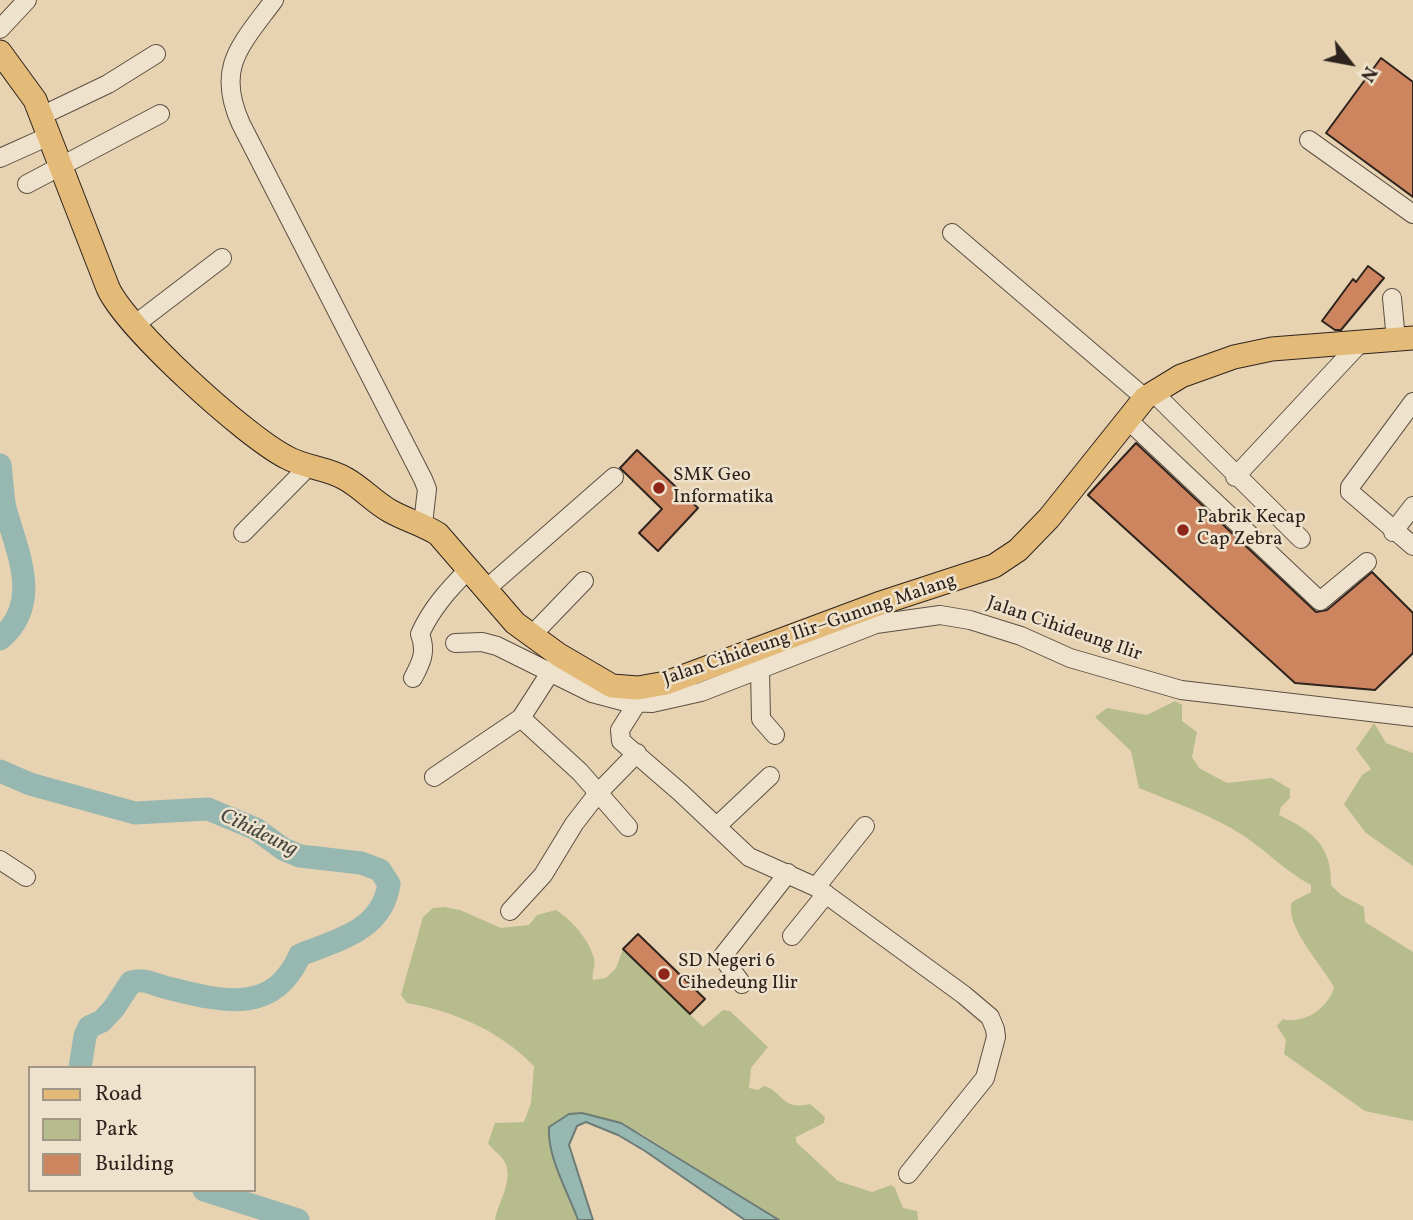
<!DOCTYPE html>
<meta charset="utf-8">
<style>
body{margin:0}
#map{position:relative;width:1413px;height:1220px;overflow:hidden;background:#e7d3b2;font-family:Vollkorn,serif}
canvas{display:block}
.legend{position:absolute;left:28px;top:1066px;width:228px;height:126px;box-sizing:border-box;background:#efe2cd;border:2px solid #a29687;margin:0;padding:9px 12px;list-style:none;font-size:21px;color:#2e241d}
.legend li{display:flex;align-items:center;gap:14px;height:35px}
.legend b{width:35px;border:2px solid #a29687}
.north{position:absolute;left:1315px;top:28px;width:70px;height:70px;-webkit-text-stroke:5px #efe2cd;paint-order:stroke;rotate:121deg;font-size:19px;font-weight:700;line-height:28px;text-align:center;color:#2e241d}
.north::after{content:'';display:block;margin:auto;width:24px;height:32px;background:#2e241d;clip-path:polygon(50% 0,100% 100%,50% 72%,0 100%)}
</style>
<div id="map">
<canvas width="1413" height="1220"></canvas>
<ul class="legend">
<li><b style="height:9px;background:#e4ba79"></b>Road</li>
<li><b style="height:19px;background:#b7bc8c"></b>Park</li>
<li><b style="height:19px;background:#cd8560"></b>Building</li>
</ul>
<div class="north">N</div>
</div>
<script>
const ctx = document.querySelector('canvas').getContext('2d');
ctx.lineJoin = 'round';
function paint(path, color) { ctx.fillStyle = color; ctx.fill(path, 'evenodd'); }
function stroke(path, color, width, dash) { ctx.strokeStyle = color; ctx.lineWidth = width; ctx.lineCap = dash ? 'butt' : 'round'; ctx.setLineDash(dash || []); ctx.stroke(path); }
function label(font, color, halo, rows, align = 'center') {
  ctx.font = font + ' Vollkorn,serif'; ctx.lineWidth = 5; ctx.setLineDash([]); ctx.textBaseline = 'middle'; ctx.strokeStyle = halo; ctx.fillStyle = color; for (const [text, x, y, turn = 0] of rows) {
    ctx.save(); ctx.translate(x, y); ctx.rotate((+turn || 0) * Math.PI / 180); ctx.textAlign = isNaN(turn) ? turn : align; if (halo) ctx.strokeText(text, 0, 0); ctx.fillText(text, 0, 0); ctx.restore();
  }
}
paint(new Path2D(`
 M1175 701 1182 705V721L1197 732 1192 757 1199 768 1227 783 1272 778 1290 789V798L1281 807 1279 815C1312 831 1332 845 1331 885L1341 895 1364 907 1365 922 1413 952V1121L1365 1111 1284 1054 1286 1040 1277 1026 1283 1019C1303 1025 1329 1008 1334 987 1322 965 1284 925 1292 902L1311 892V885C1286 872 1268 852 1244 836 1212 815 1175 803 1139 788L1131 751 1095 717 1107 708 1147 715Z
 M1374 723 1386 743 1413 753V866L1366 833 1344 804 1362 775 1371 769 1356 749Z
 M444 907 460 910 501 928 529 925 537 915 556 910C572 920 589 940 594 958 596 967 591 973 593 980L606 978 616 968 623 949 703 1027 723 1010 730 1011 768 1047 751 1068 749 1088 758 1090 764 1086C783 1091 781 1111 810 1104L825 1117 824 1123 796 1137V1142L838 1181 872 1192 891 1185 895 1188 903 1208 917 1211 918 1220H779L640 1133 569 1114 549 1127 550 1146 578 1220H495C498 1201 516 1178 503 1159 499 1153 492 1150 488 1143L495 1123 524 1122 531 1103 534 1066C498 1030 456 1012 407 1003L401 995 423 917 433 908Z`), '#b7bc8c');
const water = new Path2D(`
 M582 1113 621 1123 779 1220H745L645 1151 618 1135 586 1122 577 1126 569 1145 593 1220H578C568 1192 547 1157 549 1127L569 1114Z`);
paint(water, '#97b7b1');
stroke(water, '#6d7c76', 2);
stroke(new Path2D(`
 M0 465C2 479 2 494 5 508 17 552 43 603 0 639
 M0 771 30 784 135 813 208 809 256 829 283 849 300 856 361 863 380 870 389 884C382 931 337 940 300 955 273 1016 221 1001 168 988 154 985 145 978 131 982L114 1008 102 1021 89 1027 85 1036 80 1068
 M204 1190 298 1220`), '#97b7b1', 23);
const building = new Path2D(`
 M1381 58 1413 82V197L1326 133Z
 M1368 266 1384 278 1341 330H1335L1322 321 1353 279 1356 282Z
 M1136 443 1316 612 1327 610 1372 572 1413 613V653L1375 690 1295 683 1088 495Z
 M637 450 698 508 658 551 639 533 662 509 620 468Z
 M638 934 705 999 690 1014 623 949Z`);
paint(building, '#cd8560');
stroke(building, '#2e241d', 2);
const minor = new Path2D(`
 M274 0C241 45 215 67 241 124L423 479 427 489 423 524
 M0 29 27 0
 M41 116 108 84 156 54
 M1309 140 1413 214
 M0 158 49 136
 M27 184 160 114
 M952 233 1145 398
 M1392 298 1396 340
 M133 326 222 258
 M1155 394 1301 539
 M1413 402 1350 487V492L1413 546
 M1128 420 1320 601 1367 562
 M1235 477 1360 343
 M1393 532 1413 506
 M243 533 308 467
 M485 590 614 477
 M532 635 584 581
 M455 643 482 642 497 646 592 693 626 702 652 703 701 692 876 624 940 615 970 620 1021 636 1070 658 1181 690 1413 717
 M760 669 761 719 775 735
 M413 678C421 663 427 652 420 634 431 609 449 589 468 570
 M637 703 620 730 621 741 680 792 749 857 816 887 865 826
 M521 718 580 772 628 827
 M434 777 521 718 555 665
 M717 826 770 776
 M0 860 26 877
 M816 887 964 995 990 1017 995 1029 996 1037 985 1078 908 1174
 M510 911 543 875 574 824 598 793 637 753
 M792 936 826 894
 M742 984 722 957 788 873`);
const major = new Path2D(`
 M0 52 35 100 108 288C126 328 245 436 286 457 305 468 328 468 346 479 362 488 374 502 390 511 406 520 422 524 438 534L515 623 559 655 612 686 638 688 666 683 878 604 994 566 1018 550 1049 518 1145 398 1181 376 1234 357 1272 349 1413 338`);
stroke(minor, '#5c5042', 20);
stroke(major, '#2e241d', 25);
stroke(minor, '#efe2cd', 18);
stroke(major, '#e4ba79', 23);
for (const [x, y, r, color] of [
 [659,488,7,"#8f2418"],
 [1183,530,7,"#8f2418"],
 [664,974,7,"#8f2418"]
]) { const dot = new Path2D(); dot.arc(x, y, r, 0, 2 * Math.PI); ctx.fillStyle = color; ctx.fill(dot); stroke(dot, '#efe2cd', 2.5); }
label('19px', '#2e241d', '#efe2cd', [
 ["SMK Geo",673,477],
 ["Informatika",673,499],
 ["Pabrik Kecap",1197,519],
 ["Cap Zebra",1197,541],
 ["SD Negeri 6",678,963],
 ["Cihedeung Ilir",678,985]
], 'left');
label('19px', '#2e241d', '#efe2cd', [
 ["Jalan Cihideung Ilir",1064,630,19],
 ["Jalan Cihideung Ilir–Gunung Malang",810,631,-19]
]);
label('italic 21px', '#484942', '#efe2cd', [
 ["Cihideung",258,834,26]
]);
</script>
